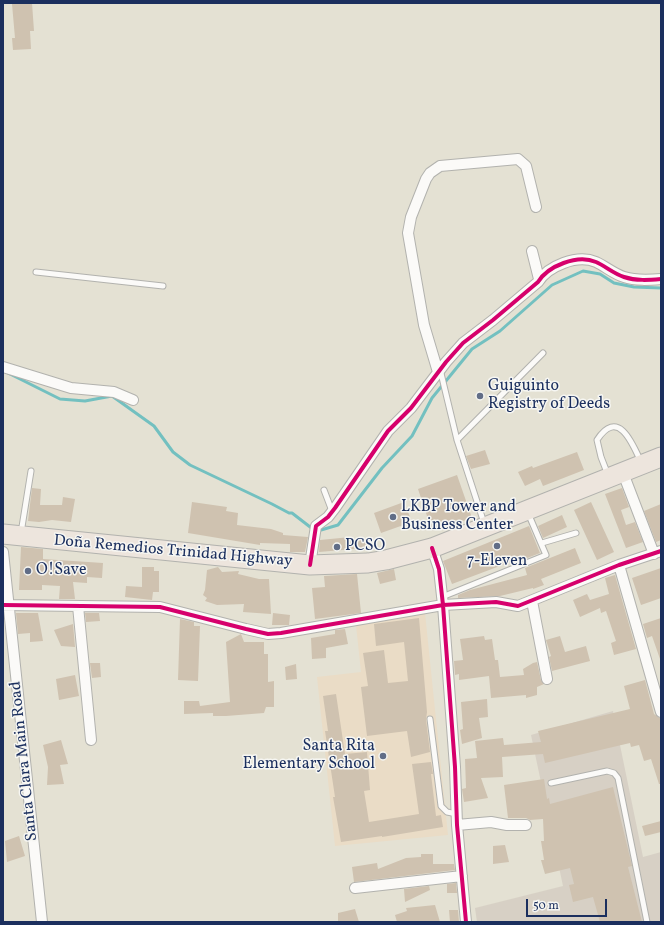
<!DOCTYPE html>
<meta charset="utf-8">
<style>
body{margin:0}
#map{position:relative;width:664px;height:925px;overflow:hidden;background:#e4e1d3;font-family:Vollkorn,serif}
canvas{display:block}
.frame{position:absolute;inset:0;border:4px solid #1b2f5e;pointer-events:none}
.scale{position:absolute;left:526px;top:899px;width:81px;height:18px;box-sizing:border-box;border:2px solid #1b2f5e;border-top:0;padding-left:5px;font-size:12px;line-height:14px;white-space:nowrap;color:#1b2f5e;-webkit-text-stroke:3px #f6f6f2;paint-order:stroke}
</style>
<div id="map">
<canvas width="664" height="925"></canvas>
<div class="frame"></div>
<div class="scale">50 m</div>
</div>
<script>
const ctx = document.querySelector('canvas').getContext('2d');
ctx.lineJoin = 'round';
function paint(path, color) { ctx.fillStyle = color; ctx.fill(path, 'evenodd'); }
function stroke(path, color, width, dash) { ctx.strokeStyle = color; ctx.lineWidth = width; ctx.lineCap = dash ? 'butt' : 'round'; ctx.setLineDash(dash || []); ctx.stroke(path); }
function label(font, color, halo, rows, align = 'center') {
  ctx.font = font + ' Vollkorn,serif'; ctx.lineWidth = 3; ctx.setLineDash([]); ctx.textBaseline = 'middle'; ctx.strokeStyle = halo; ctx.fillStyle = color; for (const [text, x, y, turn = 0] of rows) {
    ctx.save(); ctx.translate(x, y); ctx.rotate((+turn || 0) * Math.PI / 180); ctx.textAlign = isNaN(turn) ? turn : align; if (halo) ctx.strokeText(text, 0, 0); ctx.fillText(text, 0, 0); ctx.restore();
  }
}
paint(new Path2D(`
 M425 613 448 835 335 846 317 677 361 672 356 625Z`), '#eadcc6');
paint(new Path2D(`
 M613 711 643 857 661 852V922H477L475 908 563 886 531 735Z`), '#d7d0c5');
stroke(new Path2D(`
 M8 373 60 399 85 401 112 396 154 426 173 452 190 465 272 504 289 513H292L314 530H321L338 525 382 468 412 436 432 398 472 349 500 331 552 285 583 271 600 274 614 283 634 287 661 288`), '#73c0c0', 3);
paint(new Path2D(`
 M32 3 34 31H30L31 49 13 50 12 38H15L12 4Z
 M485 450 490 464 471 469 466 456Z
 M577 452 584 470 543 486 540 479 525 486 518 472 532 466 533 468Z
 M457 475 472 518 432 531 418 489Z
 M32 488 41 489 40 505H62L63 497 75 499 71 522 52 520 39 522 28 521Z
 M622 488 629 507 621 510 626 525 635 522 643 542 626 548 605 494Z
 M192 502 227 507 226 511 238 513 237 525 271 529 283 533V535L308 537 305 552H290V544L260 543V545L188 533Z
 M404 502 412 522 381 533 374 513Z
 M591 502 614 552 597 560 574 510Z
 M661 504V540L656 542 644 511Z
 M562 515 567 527 543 538 538 526Z
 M529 526 540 553 522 560 521 558 452 584 443 561Z
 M351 537V541L365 539 366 548 319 552 320 540Z
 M21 547 43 549V559L103 563 102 578 87 577V583L73 582 75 599H59L60 586 42 585V590H19Z
 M575 548 581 563 541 579 544 585 533 589V588L500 596 458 598V595L470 590 527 575 525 568Z
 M142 567H154V571H159V592H153L152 600 125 597 126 586 142 587Z
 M218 567 222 572 239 571 238 574 259 579H269L271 614 243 612 244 604 217 605 205 601 207 598 203 595 205 590 207 570Z
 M661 568V598L641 605 632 578Z
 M394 569 396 580 380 584 377 573Z
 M357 574 361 613 315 619 312 588 325 587 324 576Z
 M615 575 636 649 614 655 611 643 616 641 606 611 601 613 600 608 580 617 573 600 587 594 590 600 609 594 605 578Z
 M16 613H38L43 641 30 642V633L18 634Z
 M85 613H99L100 621 86 622Z
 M273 613 290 615 289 625H272Z
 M419 618 427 712 426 720 430 752 411 757 407 731 367 736 361 687 368 686 363 653 384 650 388 683 408 681 404 642 376 646 374 624Z
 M661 618V659H660L652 636 647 638 643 624Z
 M180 619 194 622V626H200L198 681 178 680Z
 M73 624 75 647 61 646 54 630Z
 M345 629 348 644 326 648V658L312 659 311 638 335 634V630Z
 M241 634 244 642H264V654H268V682L274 681V707H266L264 713 226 716H213V713L184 714V701H199L200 706 230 702 226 642Z
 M484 636 485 640 492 639 495 660H498L500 677 524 675 523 669 533 663 537 662 541 680 544 684 537 687V695L526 698V695L491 698 489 676 459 680V674L455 675 454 661 463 660 460 639Z
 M560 636 565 652 586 646 590 661 552 671 549 657 551 656 546 640Z
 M90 663H100L101 677 92 678Z
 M296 664 297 679 286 680 285 667Z
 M75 675 79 696 59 700 56 679Z
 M645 680 654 714 661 719V784H659L651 759 644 761 639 745 631 747 630 743 545 763 543 754 502 757 503 777 481 778 488 798 464 802 462 789 466 788 465 759 477 758 475 741 503 738 504 745 541 742 538 731 630 709 624 686Z
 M336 694 345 754 367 752 370 790 364 791 369 822 419 814 412 764 431 762 433 774H431L436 816 441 815 443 827 382 837V836L341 842 333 797H335L325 731H328L323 696Z
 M487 699 488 717 479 718 482 738 462 744 460 730 463 729 461 702Z
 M61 740 68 764 60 765 64 784 47 785 48 767 43 745Z
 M544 779 547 799 549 798 550 804 613 787 632 866 628 867 642 922H600L593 897 573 902 569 885 574 884 570 868 545 874 541 860H544L541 841H544L543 819 530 820 526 818H508L504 785Z
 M661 821V832L645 836 642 826Z
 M19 836 25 856 7 862 5 841Z
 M505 845 509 862 493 864V846Z
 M421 854H433V864H454L455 870 354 882 352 867 377 863 378 869 406 858 421 857Z
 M456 883 457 893H447V884Z
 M429 886 430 890 405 902 404 889Z
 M435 905 440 922H397L395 915 407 911 406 908Z
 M355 909 359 922H338V913Z
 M449 910H458L459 922H450Z`), '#cfc2b0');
const lane = new Path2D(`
 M36 272 163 286
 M440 369 457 440 484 523
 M457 440 543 353
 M608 475 601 457 597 440C618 408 632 442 641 462
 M324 490 332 511
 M21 533 31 471
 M542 543 576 533
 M442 597 546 555 528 513
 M430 719 441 806 447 812 457 814
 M551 783 607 771 614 773 618 778 647 922`);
const street = new Path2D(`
 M532 251 539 279
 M3 367 71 388 114 392 133 400
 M438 372 424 325 408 233 411 217 426 179 430 173 440 166 518 159 526 166 536 207
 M623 473 654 554
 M432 548 439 569 443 605 455 767 457 825 466 922
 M3 552 42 922
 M310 565 316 526 328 517 335 508 388 431 411 408 446 362 463 343 493 320 538 282C548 266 577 254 596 262 605 266 614 274 624 277 636 281 649 280 661 279
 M619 565 661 712
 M532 601 547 679
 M3 605 160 607 246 629 268 634 281 633 443 605 496 602 518 606 619 565 661 551
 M78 606 91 740
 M457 825 491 822 507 825H526
 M355 888 462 876`);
const highway = new Path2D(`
 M3 534 310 565 368 563 386 560 432 548 661 457`);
stroke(lane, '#b2b2ae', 7);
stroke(street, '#b2b2ae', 12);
stroke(highway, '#b2b2ae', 21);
stroke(lane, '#fbfaf8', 5);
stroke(street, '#fbfaf8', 10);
stroke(highway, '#ede5dd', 19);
stroke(new Path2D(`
 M432 548 439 569 443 605 455 767 457 825 466 922
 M310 565 316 526 328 517 335 508 388 431 411 408 446 362 463 343 493 320 538 282C548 266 577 254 596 262 605 266 614 274 624 277 636 281 649 280 661 279
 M3 605 160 607 246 629 268 634 281 633 443 605 496 602 518 606 619 565 661 551`), '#d6006c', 4);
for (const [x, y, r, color] of [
 [480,396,4,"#616d87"],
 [393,517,4,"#616d87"],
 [497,546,4,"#616d87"],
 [337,547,4,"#616d87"],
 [28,571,4,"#616d87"],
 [383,756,4,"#616d87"]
]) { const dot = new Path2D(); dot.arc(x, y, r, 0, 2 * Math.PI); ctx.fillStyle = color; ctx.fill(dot); stroke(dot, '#f6f6f2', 1.5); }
label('16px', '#1b2f5e', '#f6f6f2', [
 ["Guiguinto",488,387],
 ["Registry of Deeds",488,405],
 ["LKBP Tower and",401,508],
 ["Business Center",401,526],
 ["PCSO",345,547],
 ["7-Eleven",497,562,"center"],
 ["O!Save",36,571],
 ["Santa Rita",375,747,"right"],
 ["Elementary School",375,765,"right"]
], 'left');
label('16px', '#1b2f5e', '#f6f6f2', [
 ["Doña Remedios Trinidad Highway",173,552,5],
 ["Santa Clara Main Road",25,761,-96]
]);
</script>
